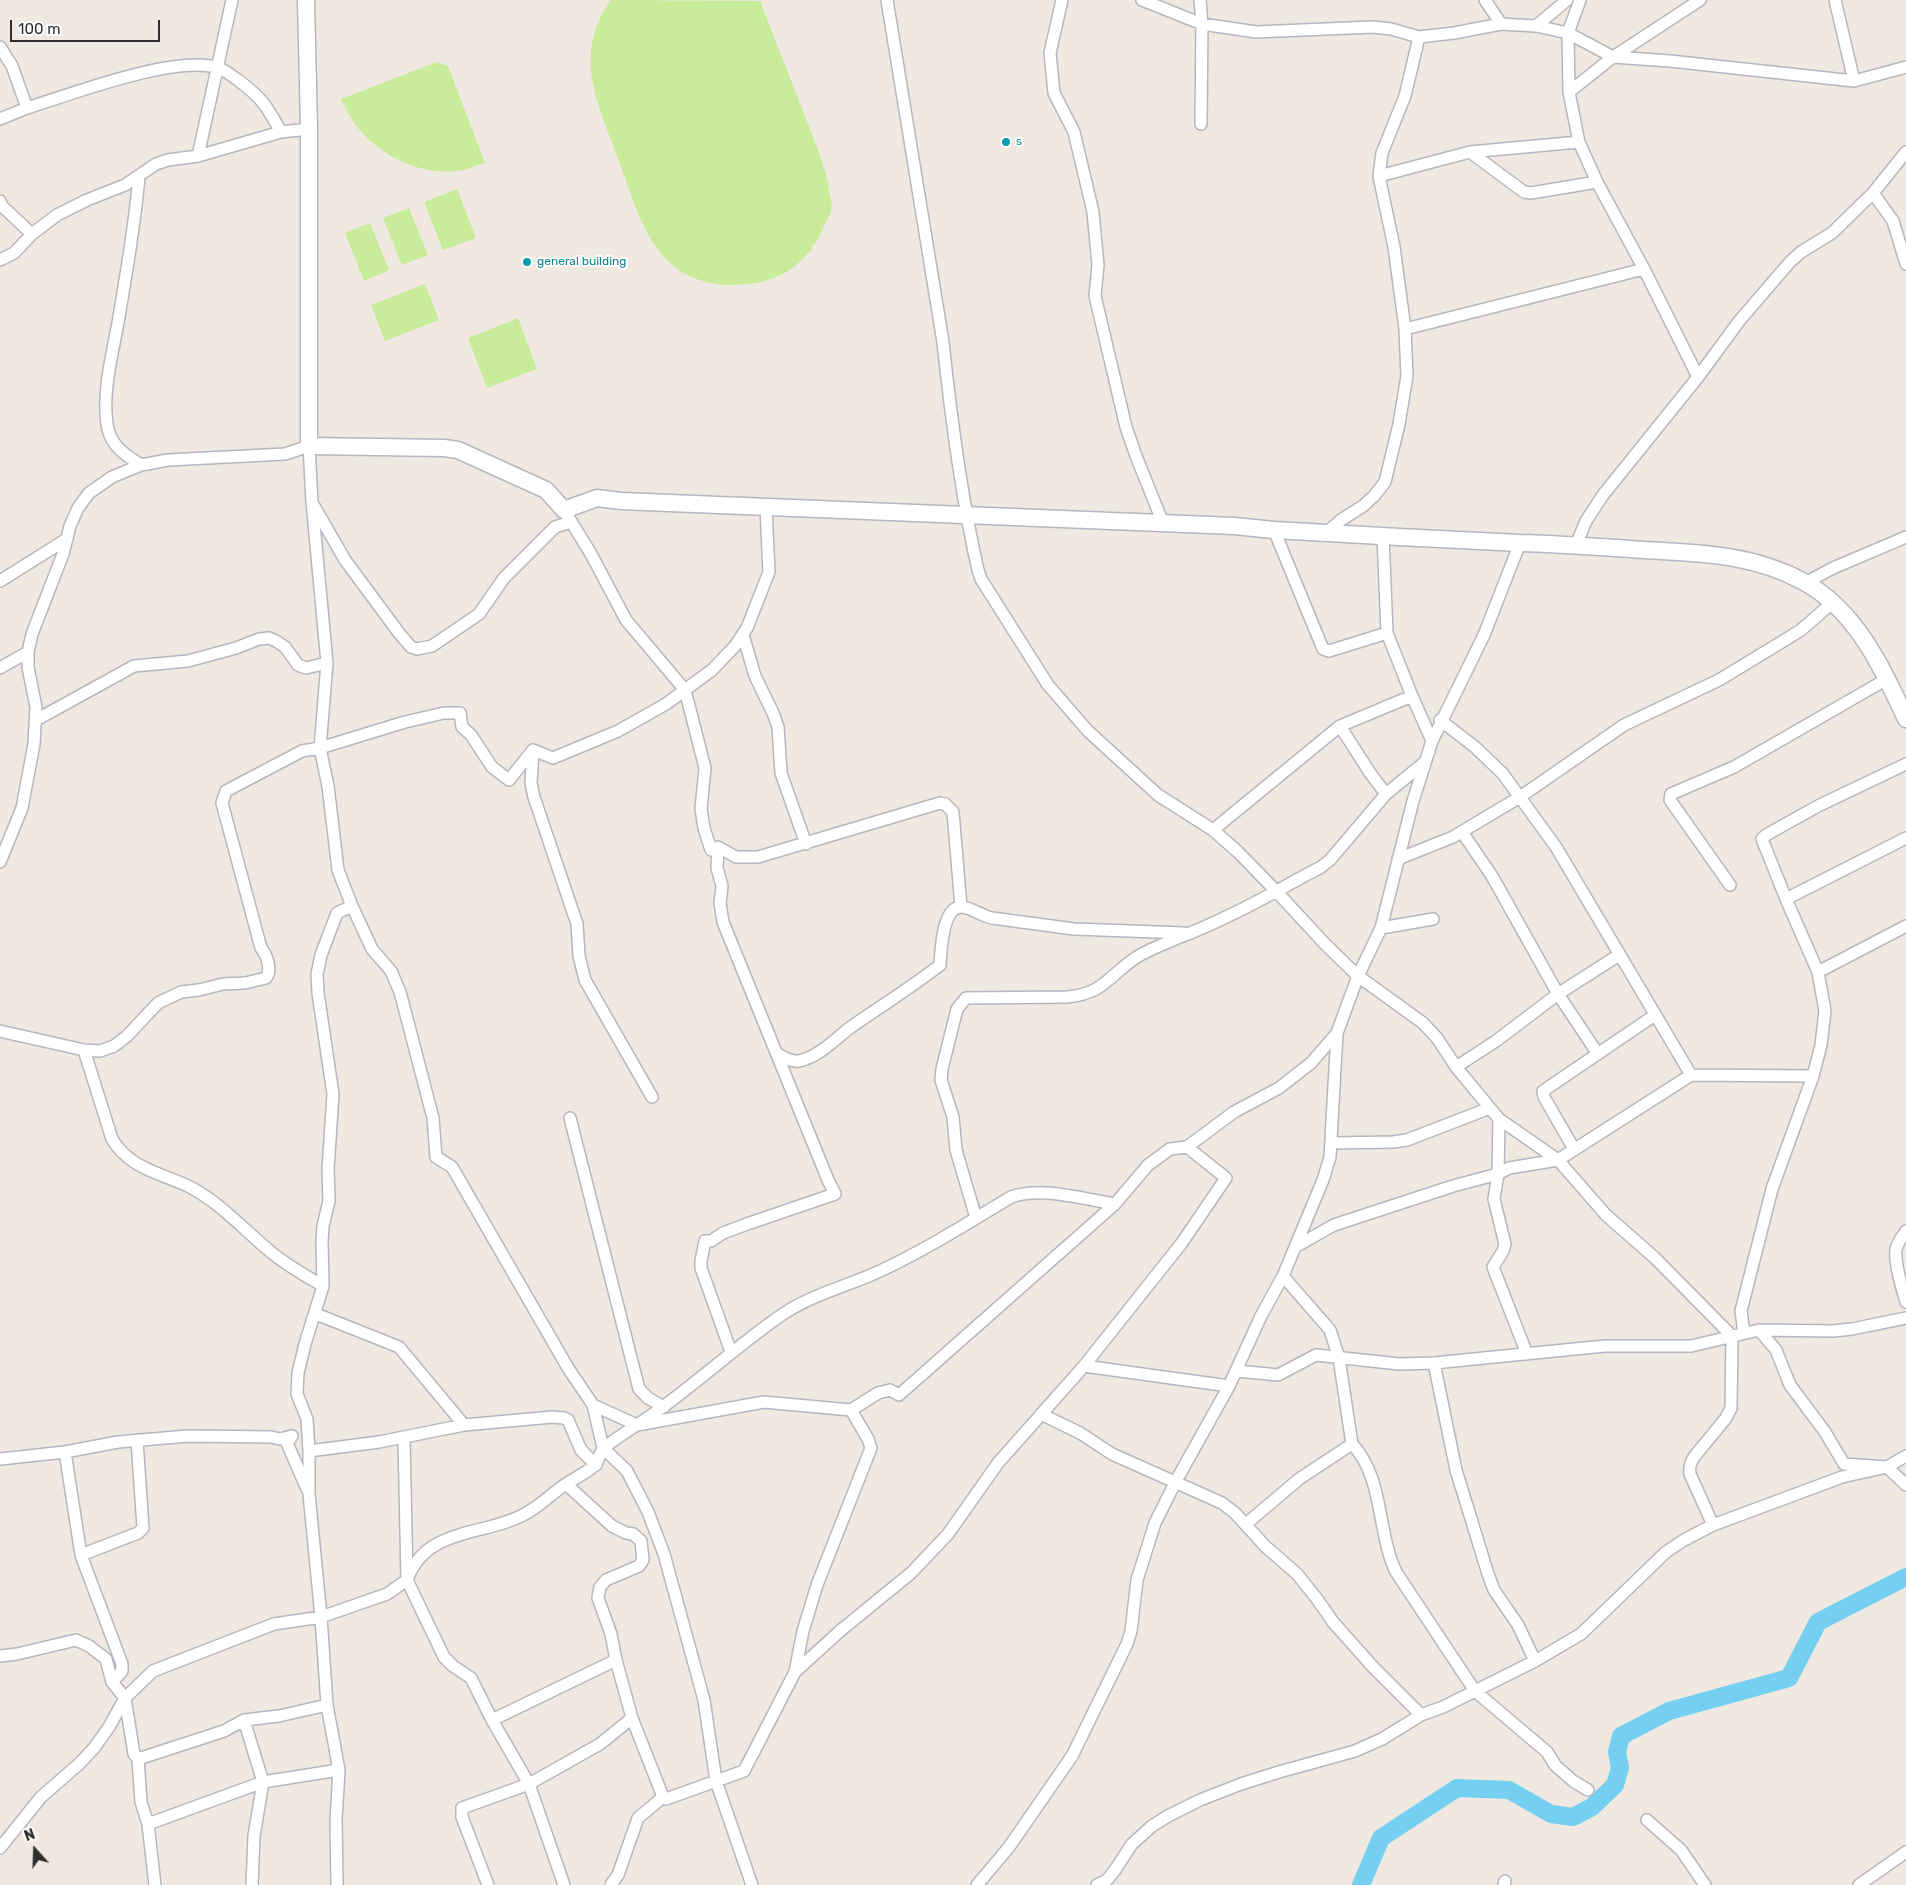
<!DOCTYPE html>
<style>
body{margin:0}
#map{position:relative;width:1906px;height:1885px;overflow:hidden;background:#efe9e1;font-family:Rubik,sans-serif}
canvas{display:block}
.north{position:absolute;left:10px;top:1825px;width:50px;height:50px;-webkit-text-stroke:4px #fff;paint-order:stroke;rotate:340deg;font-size:14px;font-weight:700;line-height:20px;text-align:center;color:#2e2e2e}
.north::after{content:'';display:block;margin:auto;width:18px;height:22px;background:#2e2e2e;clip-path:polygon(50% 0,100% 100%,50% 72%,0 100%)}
.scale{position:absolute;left:10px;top:20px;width:150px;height:22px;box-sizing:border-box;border:2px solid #2e2e2e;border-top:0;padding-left:6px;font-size:15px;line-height:18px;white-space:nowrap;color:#2e2e2e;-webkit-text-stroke:4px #fff;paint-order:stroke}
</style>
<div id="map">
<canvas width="1906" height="1885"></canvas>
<div class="north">N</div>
<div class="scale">100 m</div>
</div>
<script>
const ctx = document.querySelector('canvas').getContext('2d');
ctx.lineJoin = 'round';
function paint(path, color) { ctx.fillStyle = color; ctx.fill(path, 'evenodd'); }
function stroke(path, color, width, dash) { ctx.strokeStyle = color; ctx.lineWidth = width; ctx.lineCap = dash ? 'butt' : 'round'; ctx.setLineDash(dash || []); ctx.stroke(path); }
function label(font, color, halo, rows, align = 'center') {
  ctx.font = font + ' Rubik,sans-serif'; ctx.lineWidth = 4; ctx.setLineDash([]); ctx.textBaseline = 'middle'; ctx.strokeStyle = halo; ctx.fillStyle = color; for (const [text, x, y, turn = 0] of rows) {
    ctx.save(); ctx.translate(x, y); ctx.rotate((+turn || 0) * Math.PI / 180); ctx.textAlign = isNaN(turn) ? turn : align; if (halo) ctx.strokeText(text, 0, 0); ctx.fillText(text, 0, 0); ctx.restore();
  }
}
paint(new Path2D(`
 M611 0 760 1C776 42 792 83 808 124 817 148 827 171 830 196 831 199 832 204 832 207 832 212 828 217 826 221 818 242 807 259 788 271 770 282 751 285 730 285 655 283 640 219 619 161 599 105 571 55 611 0Z
 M437 62 448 66 485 163C478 165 470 168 463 170 423 178 377 155 354 123 349 115 345 107 341 99Z
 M457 189 476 238 443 250 424 202Z
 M409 208 428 255 402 265 383 218Z
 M370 223 389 270 364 281 345 233Z
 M425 284 439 320 385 341 371 305Z
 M518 318 537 369 487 388 468 338Z`), '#c9ec9a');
stroke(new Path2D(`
 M1361 1885 1381 1838 1457 1788 1509 1790 1551 1814 1573 1817 1592 1807 1615 1785 1620 1768 1617 1752 1621 1736 1669 1711 1789 1678 1818 1622 1906 1577`), '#75cff0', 18);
const street = new Path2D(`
 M887 0 943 342C951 418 961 496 978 570L981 579 1048 685 1088 731 1158 795 1213 830 1238 852 1276 891 1325 944 1358 976 1423 1023 1437 1038 1456 1067 1499 1119 1558 1160 1606 1215 1655 1258 1732 1336 1731 1408 1726 1418 1694 1457C1690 1463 1689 1467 1690 1474L1713 1525
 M1062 0 1050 53 1054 93 1074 132 1093 212 1098 265 1095 296 1126 427 1136 456 1163 523
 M1142 0 1202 24 1256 32 1372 27 1391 29 1419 37 1454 33 1501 24 1536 26 1568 33 1613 57 1670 61 1854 81 1906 67
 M1200 0 1202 24 1201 124
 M1485 0 1501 24
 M1580 0 1568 33 1569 92 1579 142 1597 182 1644 269 1698 377
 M1835 0 1854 81
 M1536 26 1567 0
 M0 47 12 66 27 108 0 119
 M1569 92 1613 57 1700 0
 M27 108C72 94 176 54 219 68 226 71 232 76 238 80 263 99 266 105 281 132
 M1470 152 1524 192 1531 193 1597 182
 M198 156 232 0
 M139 176C135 226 126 274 118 323 112 355 101 397 108 429 112 447 127 456 141 465
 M1379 176 1470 152 1579 142
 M1873 193 1893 221 1906 264
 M0 201 2 206 32 234
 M0 260 14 253 32 234 57 215 87 200 125 185 156 164 168 160 198 156 281 132 309 129
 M1405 329 1644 269
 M314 506 345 560 399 633 411 647 417 649 432 646 479 614 504 578 555 527 571 522
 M564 510 591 554 626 620 685 690 705 768 701 809 704 828 711 850 718 847 717 868 722 886 720 903 723 922 828 1180 835 1194 747 1224 723 1233 711 1241H705L701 1261V1268L731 1352
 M1274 530 1323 649 1329 651 1387 633
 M1326 533 1341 520 1363 506 1374 496 1385 482 1399 424 1407 376 1405 329 1394 247 1379 176 1382 153 1405 96 1419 37
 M1383 536 1387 633 1412 696 1432 741
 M1576 545 1586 521 1603 495 1698 377 1740 320 1790 262 1801 252 1832 233 1873 193 1906 152
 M0 581 67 539
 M1805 583 1833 568 1906 537
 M743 635 755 676 773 713 778 727 781 773 806 844
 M0 668 28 652
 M36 720 134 666 188 661 236 648 259 639 269 638 276 641 285 647 298 665 306 668 327 663
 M1440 720 1475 747 1503 774 1556 847 1691 1075
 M1340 726 1370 773 1386 794
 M533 750 531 783 534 797 577 924 579 956 585 980 652 1097
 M1213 830 1340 726 1412 696
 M1462 832 1492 876 1558 994 1598 1054
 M718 847 736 857H758L940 803 945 804 953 812 961 907
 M1398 859 1453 837 1520 797 1624 725 1719 680 1780 643 1801 630 1832 603
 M0 862 22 808 34 744 36 707 28 667V652L32 634 63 554 70 526 78 508 89 493 112 477 141 465 168 460 285 454 309 446 312 502 327 663 320 748 328 786 338 870 352 906 372 949 391 971 400 992 433 1118 436 1157 452 1167 568 1368 593 1405 603 1448 627 1471 648 1512 664 1554 704 1700 716 1781 752 1885
 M1730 885 1670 800 1671 794 1734 767 1887 679
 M1786 899 1906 838
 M1381 928 1433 919
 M1818 972 1786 899 1762 839 1766 835 1818 806 1906 764
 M0 1031 84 1050 100 1051 114 1046 127 1036 158 1003 181 992 199 990 223 984 245 983 266 978C272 970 267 955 261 948L222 803 226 791 302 751 320 748 405 722 444 713H460L462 727 471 735 492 767 509 780 533 750 553 758 618 731 666 704 712 670 735 646 747 628 769 572 766 507
 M84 1050 112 1139C129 1168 160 1173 188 1186 220 1202 245 1231 272 1253 288 1266 306 1276 323 1286
 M778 1054C785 1058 791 1062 799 1061 820 1056 835 1039 851 1027 881 1006 912 987 940 965 941 951 942 906 962 907 972 908 982 916 992 918L1074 929 1184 933
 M1456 1067 1496 1041 1558 994 1619 955
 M570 1118 639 1389 648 1398 664 1407
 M1499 1119 1498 1174 1494 1199 1505 1244 1503 1251 1493 1267 1527 1354
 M1331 1143 1393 1142 1407 1140 1490 1108
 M1574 1149 1544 1097 1543 1091 1655 1015
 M976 1218 956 1150 953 1117 941 1080 942 1069 957 1009 966 998 1067 997C1077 996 1087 994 1096 989 1113 979 1123 964 1142 954 1169 940 1199 931 1226 917 1259 902 1290 883 1321 867L1330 860 1386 794 1425 762
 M1906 1231C1902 1237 1898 1242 1896 1249 1894 1263 1902 1288 1906 1302
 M1295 1247 1334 1225 1453 1186 1498 1174 1509 1168 1558 1160 1691 1075 1813 1076
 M1283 1276 1330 1330 1339 1358 1352 1444C1384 1477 1377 1533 1396 1572L1475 1691 1547 1752 1555 1765 1573 1781 1588 1790
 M316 1314 399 1347 464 1425
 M1759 1330 1776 1350 1790 1385 1825 1432 1844 1464 1887 1467 1906 1485
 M1744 1333 1741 1311 1772 1189 1813 1076 1821 1045 1825 1011 1818 972 1906 926
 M1434 1363 1456 1470 1488 1574 1494 1590 1518 1625 1535 1661
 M1084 1366 1229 1386
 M1237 1371 1278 1375 1316 1355 1399 1364 1434 1363 1605 1346H1691L1759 1330 1833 1331 1852 1329 1906 1318
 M593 1405 637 1425 764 1402 851 1410 878 1393 890 1390 899 1395 1115 1204 1148 1165 1170 1149 1187 1147 1234 1112 1279 1088 1311 1063 1337 1033
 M1041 1414 1080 1433 1112 1454 1222 1503 1235 1513 1265 1546 1297 1574 1317 1599 1333 1622 1373 1667 1421 1715
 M292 1436 287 1443 307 1489
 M309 1451 379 1442 464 1425 552 1417 564 1418 568 1420 581 1450 596 1465
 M65 1452 81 1555 122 1664V1671L112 1682
 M0 1459 65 1452 118 1442 188 1436 271 1437 280 1439 292 1436
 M566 1484 612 1526 626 1533 633 1534 641 1541 643 1560 639 1566 606 1580 600 1587 598 1598 611 1634 616 1660 632 1718 663 1797
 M1246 1524 1299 1479 1352 1444
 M81 1555 138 1533 143 1528 137 1440
 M0 1656 17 1654 76 1640 89 1646 106 1659 112 1682 125 1698 134 1754 138 1759 141 1802 148 1824 155 1885
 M795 1672 840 1631 911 1573 948 1534 998 1463 1084 1366 1181 1244 1226 1178 1187 1147
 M244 1720 263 1782 254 1836 252 1885
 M492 1720 616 1660
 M138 1759 224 1731 244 1720 279 1716 327 1705
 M1647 1820 1681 1850 1705 1885
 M148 1824 263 1782 339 1770
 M0 1848 41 1797 79 1764 94 1748 109 1727 125 1698 153 1671 274 1624 321 1617 387 1594 407 1580 404 1438
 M337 1885 336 1820 339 1770 327 1705 321 1617 309 1494V1451L307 1419 297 1394 298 1373 305 1344 323 1286 322 1241 323 1226 329 1201 328 1169 333 1094 318 993 317 974 321 955 337 913 352 906
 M488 1885 462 1817V1808L529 1784 600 1744 632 1718
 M564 1885 529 1784 492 1720 471 1678 453 1666 444 1657 407 1580C427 1523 492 1538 533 1509 544 1502 554 1492 566 1484 575 1478 586 1473 594 1466 600 1461 599 1451 605 1447 624 1432 645 1421 664 1406 705 1376 742 1342 783 1314 813 1294 848 1286 880 1271 925 1250 968 1223 1011 1197 1041 1186 1083 1199 1115 1204
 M611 1885 618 1875 638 1818 663 1797 666 1799 744 1771 795 1672 803 1631 817 1585 871 1448 868 1439 851 1410
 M977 1885 1009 1847 1072 1756 1127 1644 1131 1631 1137 1580 1155 1523 1176 1481 1229 1386 1261 1316 1283 1276 1323 1180 1330 1157 1337 1033 1358 976 1381 928 1413 801 1432 741 1484 635 1520 543
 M1097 1885 1107 1880 1115 1870 1132 1844 1152 1826 1168 1816 1200 1800 1241 1784 1279 1772 1355 1751 1382 1739 1421 1715 1443 1707 1535 1661 1581 1634 1666 1552 1684 1540 1713 1525 1842 1477 1887 1467 1906 1456
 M1504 1885 1505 1881
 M1859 1885 1906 1852`);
const secondary = new Path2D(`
 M306 0 309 129V446L444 448 458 450 546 490 564 510 597 498 621 501 1234 526 1274 530C1356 535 1437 539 1519 543 1560 544 1602 547 1643 550 1700 553 1753 554 1804 582 1856 610 1883 669 1906 719`);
stroke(street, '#b4b7c1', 14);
stroke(secondary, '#b4b7c1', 19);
stroke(street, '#fff', 11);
stroke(secondary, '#fff', 16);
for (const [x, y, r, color] of [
 [1006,142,5,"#0f9aa8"],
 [527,262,5,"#0f9aa8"]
]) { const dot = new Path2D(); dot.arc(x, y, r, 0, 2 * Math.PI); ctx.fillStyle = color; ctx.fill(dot); stroke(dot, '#fff', 2); }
label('12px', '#0d838f', '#fff', [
 ["s",1016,142],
 ["general building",537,262]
], 'left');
</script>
